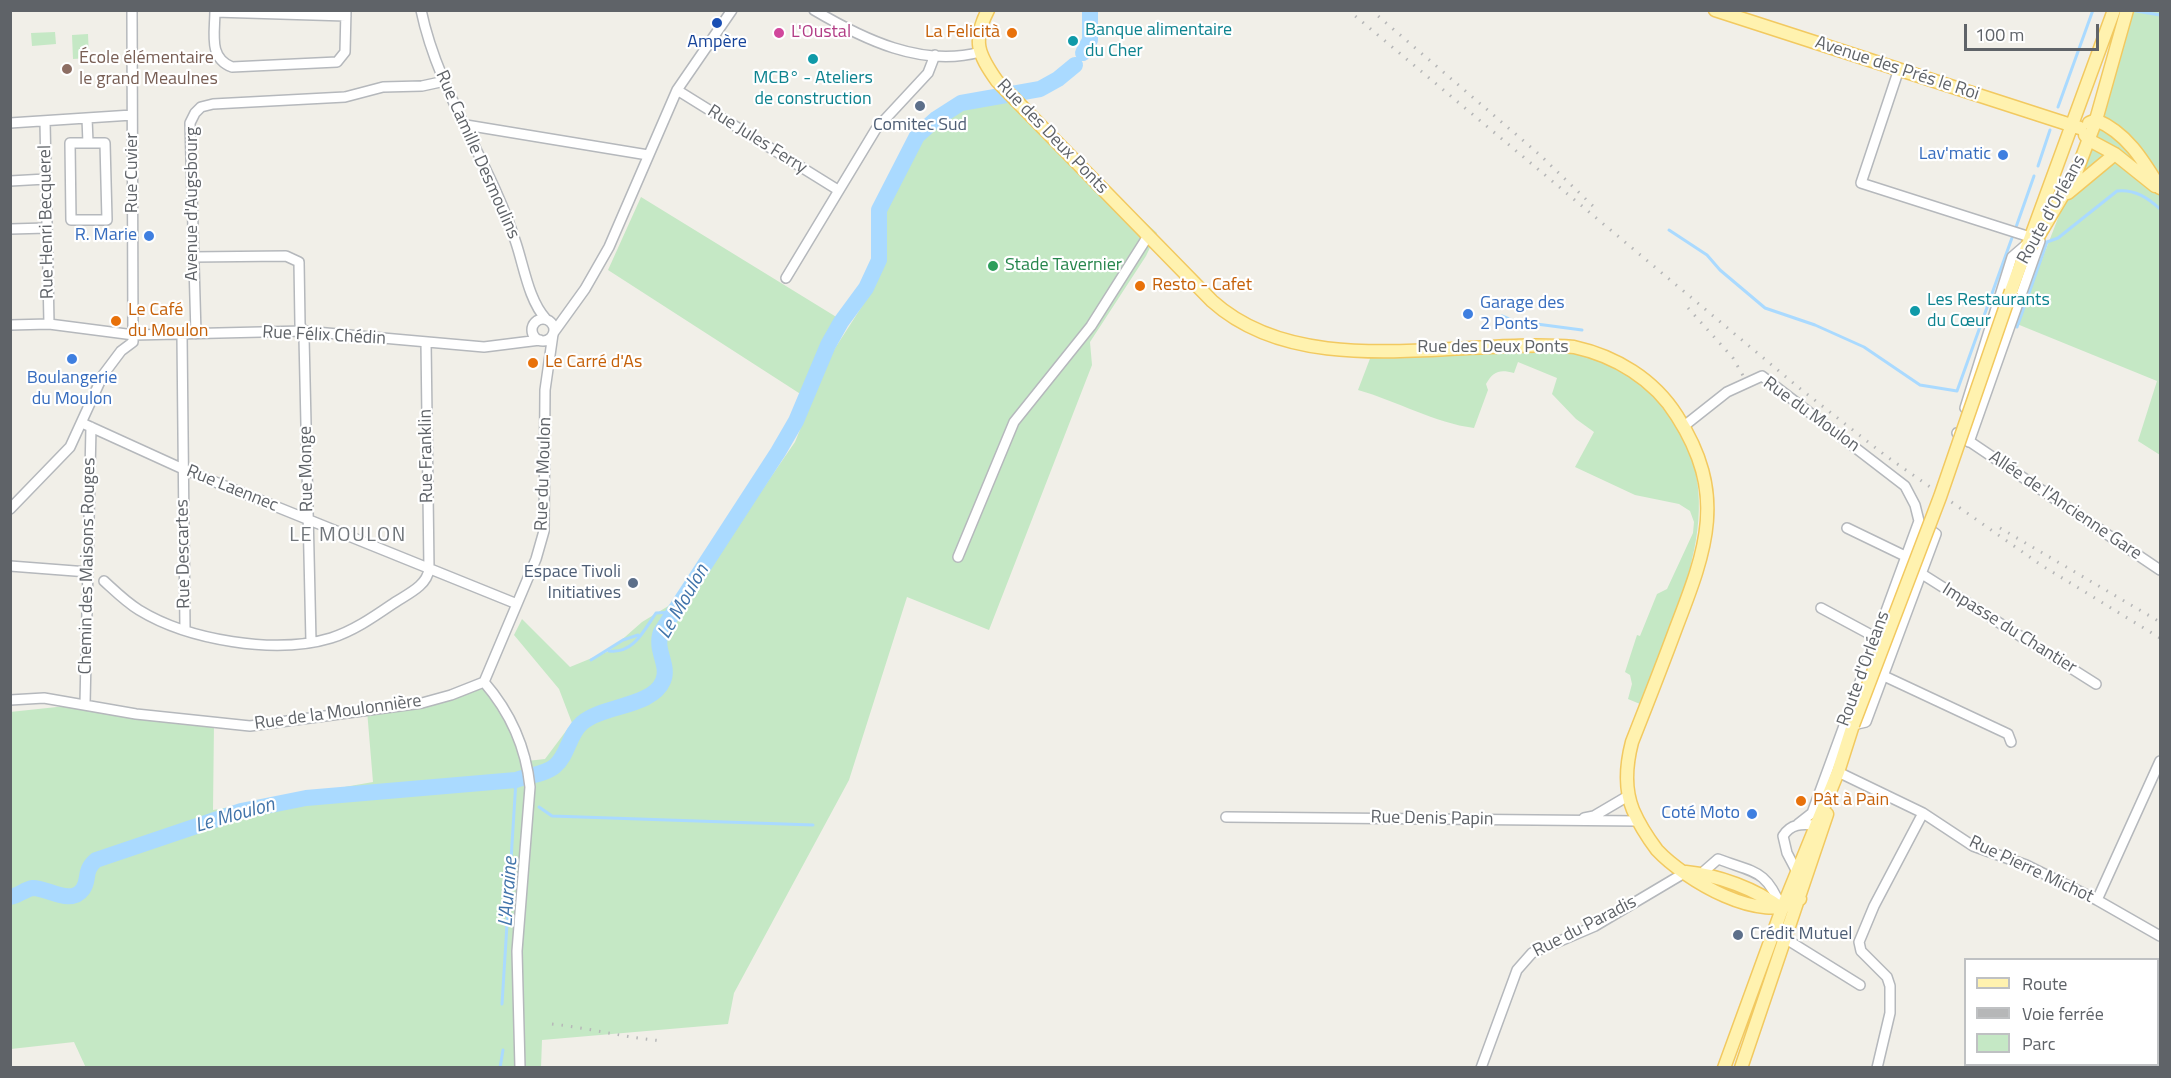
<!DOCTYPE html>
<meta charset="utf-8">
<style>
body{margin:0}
#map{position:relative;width:2171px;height:1078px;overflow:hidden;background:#f1efe8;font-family:"Titillium Web",sans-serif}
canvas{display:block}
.frame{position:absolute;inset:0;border:12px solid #5f6368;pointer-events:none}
.legend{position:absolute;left:1964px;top:958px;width:195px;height:108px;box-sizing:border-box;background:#fff;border:2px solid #bfc1c3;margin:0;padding:8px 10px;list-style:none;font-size:18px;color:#5f6368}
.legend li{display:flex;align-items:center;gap:12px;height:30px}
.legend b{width:30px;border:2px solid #bfc1c3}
.scale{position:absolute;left:1964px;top:24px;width:135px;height:27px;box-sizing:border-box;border:3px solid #5f6368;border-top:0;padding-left:8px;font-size:18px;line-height:21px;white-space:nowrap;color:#5f6368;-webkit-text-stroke:4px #fff;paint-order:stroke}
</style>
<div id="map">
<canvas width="2171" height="1078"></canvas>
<div class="frame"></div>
<ul class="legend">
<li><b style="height:8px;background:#fff2af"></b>Route</li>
<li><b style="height:8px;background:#b6b7b8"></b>Voie ferrée</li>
<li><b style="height:16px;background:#c5e8c5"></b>Parc</li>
</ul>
<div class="scale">100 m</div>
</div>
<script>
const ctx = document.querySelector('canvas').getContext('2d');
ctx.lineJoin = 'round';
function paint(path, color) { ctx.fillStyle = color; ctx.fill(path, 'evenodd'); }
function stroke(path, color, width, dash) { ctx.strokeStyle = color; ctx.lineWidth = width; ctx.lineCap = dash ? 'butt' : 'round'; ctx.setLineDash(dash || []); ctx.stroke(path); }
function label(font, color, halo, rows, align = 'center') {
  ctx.font = font + ' "Titillium Web",sans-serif'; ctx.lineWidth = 4.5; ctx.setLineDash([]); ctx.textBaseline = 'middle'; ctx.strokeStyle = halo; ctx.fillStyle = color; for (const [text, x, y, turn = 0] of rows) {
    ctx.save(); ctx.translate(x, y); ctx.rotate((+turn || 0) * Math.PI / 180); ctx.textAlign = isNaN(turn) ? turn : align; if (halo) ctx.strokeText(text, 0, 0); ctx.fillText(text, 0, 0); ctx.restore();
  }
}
paint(new Path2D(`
 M2127 11H2160V455L2138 441 2157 381 2017 324 2096 120Z
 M55 32 56 44 32 46 31 33Z
 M88 34 89 58 73 59 72 35Z
 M1005 95 1157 233 1146 256 1090 342 1092 365 989 630 907 597 849 780 734 993 728 1024 542 1040 541 1068H86L74 1042 11 1049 10 712 85 704 214 723 213 810 373 782 367 710 422 703 484 682 493 692 527 761 545 759 572 723 559 689 514 635 522 619 570 667 609 651 642 622 670 605 692 572 753 503 795 442 830 356 875 286 880 243 879 210 917 136 936 119 961 103Z
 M641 197 838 318 824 343 802 395 608 270Z
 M1566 352C1601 357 1632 374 1657 400 1743 491 1676 607 1640 704L1628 699 1632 684 1630 675 1625 672 1637 635 1640 636 1657 594 1667 589 1693 533 1694 522 1690 511 1679 504 1635 495 1575 467 1594 432 1576 419 1552 394 1557 378 1518 362 1514 373C1500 369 1493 371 1486 384L1488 390 1474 428C1435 423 1397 401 1358 390L1371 356Z`), '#c5e8c5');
stroke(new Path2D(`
 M2136 11 2160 15
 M2058 107 2093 10
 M2038 166 2050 130
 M1669 230 1707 255 1720 270 1765 308 1815 325 1864 347 1920 385 1957 391 2013 235
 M2015 230 2034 176
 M1502 316 1514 321 1582 330
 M2017 327 2047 242 2058 238 2117 191C2135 189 2148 198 2160 209
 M609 651C633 654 643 632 656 613L674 612
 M591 660 623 640 638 635
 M539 807 552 816 813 825
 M502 1004 516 780
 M500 1068 503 1050`), '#aadaff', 3);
stroke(new Path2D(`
 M1083 53 1090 40V10
 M10 897C18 896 25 889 33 888 48 888 71 906 83 889 90 879 83 871 96 860L241 811 306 798 516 780C527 776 546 774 555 766 568 755 569 734 582 723 603 705 652 707 663 681 670 665 654 650 661 632L778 452 796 421 828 345 841 322 866 288 879 260V210L917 136 936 119 961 103 1040 89 1058 79 1075 65`), '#aadaff', 16);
const minor = new Path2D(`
 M215 10C215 33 208 58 232 67L337 62 345 52 346 10
 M421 10C438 92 491 164 516 243 524 267 529 301 546 319
 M814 10C863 39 922 68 980 52
 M215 12 346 16
 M1899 69 1861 183 2030 237
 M677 90 838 190
 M87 118 88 143
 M45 121 49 324
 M10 123 132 115
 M466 125 648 155
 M70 143H105L107 220H71Z
 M10 181 46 179
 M10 229 47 228
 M192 257 286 256 299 262 300 324 304 337 311 642
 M786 278 876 129 928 73 935 55
 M532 330a11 11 0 1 1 22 0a11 11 0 1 1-22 0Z
 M10 325 49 324 134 335 304 331 484 347 540 340
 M554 332 585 289 609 247 677 90 732 10
 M196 334 190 123 195 113 201 107 213 104 345 97 383 87 422 86 445 81
 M182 335 185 629
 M1965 408 2012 257 2027 244
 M82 423 183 469 517 604
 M1684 426 1727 392 1762 376 1905 486 1915 505 1919 521
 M1957 433 2160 570
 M1969 442 2040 241
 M10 509 70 447 103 375 121 351 133 342 132 10
 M1847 528 1905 556
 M958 557 1014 422 1091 326 1148 236
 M10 566 88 572
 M1922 574 2096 684
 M104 581C115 591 126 602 139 610 188 640 275 655 331 638 353 631 372 618 391 605 405 595 427 587 429 569L426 342
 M1821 608 1875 637
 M1884 676 2008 734 2011 742
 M484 682C510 712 526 748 530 787L517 951 520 1068
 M484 682 536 559 544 531 545 390 553 334
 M10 700 44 698 136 714 250 726 422 703 451 695 484 682
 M85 704 91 427
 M1853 725 1866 722 1936 534 1925 526
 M1838 772 1923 813 1973 846 2026 865 2097 900 2160 936
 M1226 817 1638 821
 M1584 818 1594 816 1628 796
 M1798 824 1812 813 1919 521
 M1797 872 1787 853 1783 836C1791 823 1802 824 1815 825
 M1702 873 1718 859C1755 873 1766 869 1782 909
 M2097 900 2160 761
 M1786 939 1860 985
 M1481 1068 1517 970 1532 953 1595 926 1686 872
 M1877 1068 1890 1013V986L1887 977 1861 951 1859 942 1874 906 1923 813`);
const major = new Path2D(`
 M988 10C972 41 978 54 997 81L1212 301C1304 384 1460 337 1574 347 1615 356 1654 379 1677 416 1727 494 1707 548 1676 628 1662 666 1647 704 1632 742 1626 765 1624 788 1633 810 1639 824 1648 838 1657 850 1684 879 1763 927 1800 899
 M1715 10 2080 128
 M2089 123 2096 120C2127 133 2143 160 2160 188
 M2085 135 2089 140 2115 154 2155 186
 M2068 193 2115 154
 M2032 247 2076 173 2096 120 2127 10
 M2011 291 2114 10
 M1686 872C1718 875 1756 889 1782 909
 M1724 1068 1782 909 1838 772 1853 725
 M1741 1068 1827 814`);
stroke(minor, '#b5b8bc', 12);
stroke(major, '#f2c960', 15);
stroke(minor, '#fff', 9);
stroke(major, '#fff2af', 12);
stroke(new Path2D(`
 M1348 10 1798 387 1886 456 2041 565 2160 638
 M1371 10 1540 155 1593 206
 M1688 308 1733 358 1745 379
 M2000 528 2160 622
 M552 1024C590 1028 626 1038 664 1041`), '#b6b7b8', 3, [1.5, 8]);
const majorBridge = new Path2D(`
 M1853 725 1940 497 2011 291`);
stroke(majorBridge, '#f2c960', 15, []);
stroke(majorBridge, '#fff2af', 12);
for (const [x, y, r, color] of [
 [717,23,6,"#1a4fb4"],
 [779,33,6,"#d1479c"],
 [1012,33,6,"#e8710a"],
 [1073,41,6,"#0f9aa8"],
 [813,59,6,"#0f9aa8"],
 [67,69,6,"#8d6e63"],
 [920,106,6,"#5c6f8a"],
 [2003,155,6,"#3f7fe0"],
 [149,236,6,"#3f7fe0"],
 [993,266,6,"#2e9e5b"],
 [1140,286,6,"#e8710a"],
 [1915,311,6,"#0f9aa8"],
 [1468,314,6,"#3f7fe0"],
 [116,321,6,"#e8710a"],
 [72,359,6,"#3f7fe0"],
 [533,363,6,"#e8710a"],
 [633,583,6,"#5c6f8a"],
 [1801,801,6,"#e8710a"],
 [1752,814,6,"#3f7fe0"],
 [1738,935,6,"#5c6f8a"]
]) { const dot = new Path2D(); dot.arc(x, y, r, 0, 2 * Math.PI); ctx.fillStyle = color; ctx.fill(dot); stroke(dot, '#fff', 2); }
label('18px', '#0d838f', '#fff', [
 ["Banque alimentaire",1085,31],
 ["du Cher",1085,52],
 ["MCB° - Ateliers",813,79,"center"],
 ["de construction",813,100,"center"],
 ["Les Restaurants",1927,301],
 ["du Cœur",1927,322]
], 'left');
label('18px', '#b23c85', '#fff', [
 ["L'Oustal",791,33]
], 'left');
label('18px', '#c56008', '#fff', [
 ["La Felicità",1000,33,"right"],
 ["Resto - Cafet",1152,286],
 ["Le Café",128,311],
 ["du Moulon",128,332],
 ["Le Carré d'As",545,363],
 ["Pât à Pain",1813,801]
], 'left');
label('18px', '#164399', '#fff', [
 ["Ampère",717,43]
]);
label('18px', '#785e54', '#fff', [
 ["École élémentaire",79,59],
 ["le grand Meaulnes",79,80]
], 'left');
label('18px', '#5f6368', '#fff', [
 ["Avenue des Prés le Roi",1897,69,18],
 ["Rue des Deux Ponts",1052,137,46],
 ["Rue Jules Ferry",757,140,32],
 ["Rue Camille Desmoulins",477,155,66],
 ["Rue Cuvier",133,173,-90],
 ["Avenue d'Augsbourg",193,204,-90],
 ["Route d'Orléans",2052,210,-61],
 ["Rue Henri Becquerel",47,222,-91],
 ["Rue Félix Chédin",324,336,3],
 ["Rue des Deux Ponts",1493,348],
 ["Rue du Moulon",1811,415,36],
 ["Rue Franklin",427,456,-91],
 ["Rue Monge",307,469,-91],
 ["Rue du Moulon",544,474,-88],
 ["Rue Laennec",232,489,22],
 ["Allée de l'Ancienne Gare",2065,506,34],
 ["Rue Descartes",184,554,-91],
 ["Chemin des Maisons Rouges",88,566,-89],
 ["Impasse du Chantier",2009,629,32],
 ["Route d'Orléans",1864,669,-70],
 ["Rue de la Moulonnière",338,713,-8],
 ["Rue Denis Papin",1432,819,1],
 ["Rue Pierre Michot",2031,870,25],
 ["Rue du Paradis",1585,927,-27]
]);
label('18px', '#4e5e75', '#fff', [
 ["Comitec Sud",920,126],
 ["Espace Tivoli",621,573,"right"],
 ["Initiatives",621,594,"right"],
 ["Crédit Mutuel",1750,935,"left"]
]);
label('18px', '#366cbe', '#fff', [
 ["Lav'matic",1991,155],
 ["R. Marie",137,236],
 ["Garage des",1480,304,"left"],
 ["2 Ponts",1480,325,"left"],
 ["Boulangerie",72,379,"center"],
 ["du Moulon",72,400,"center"],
 ["Coté Moto",1740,814]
], 'right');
label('18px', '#27864d', '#fff', [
 ["Stade Tavernier",1005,266]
], 'left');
ctx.letterSpacing = '1.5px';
label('20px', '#70757a', '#fff', [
 ["LE MOULON",348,536]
]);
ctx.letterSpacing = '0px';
label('italic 20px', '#4174aa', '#fff', [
 ["Le Moulon",684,602,-60],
 ["Le Moulon",235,816,-16],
 ["L'Auraine",509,892,-86]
]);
</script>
